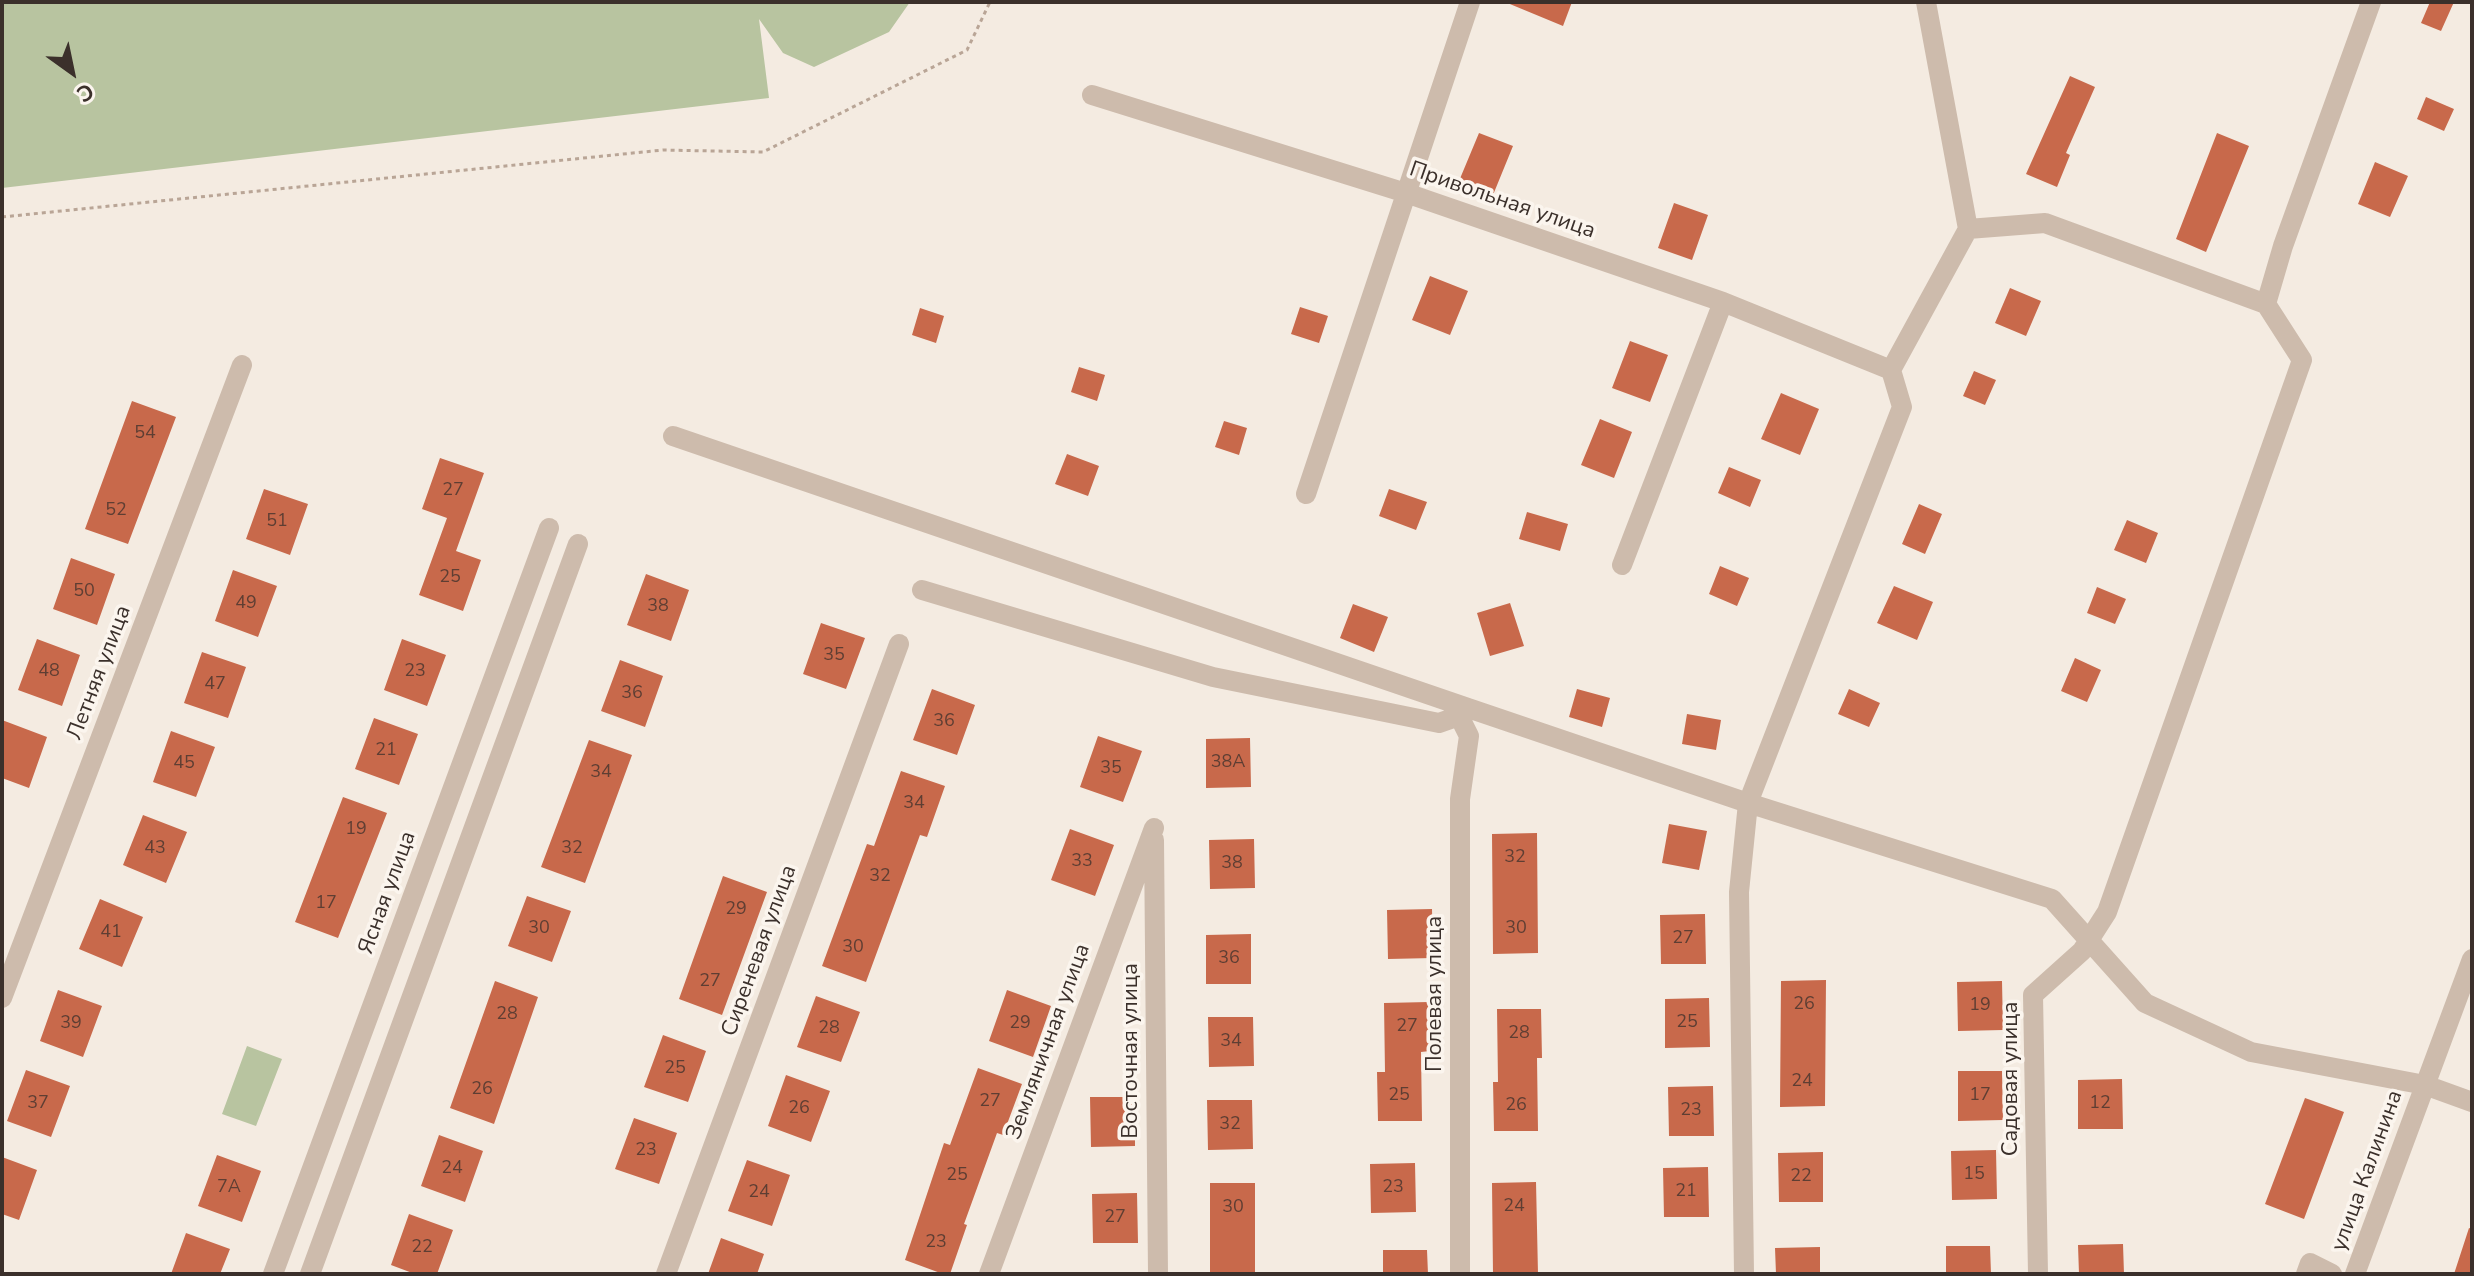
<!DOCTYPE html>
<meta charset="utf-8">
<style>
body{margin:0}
#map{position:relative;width:2474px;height:1276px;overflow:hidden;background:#f4ebe1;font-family:"Nunito Sans",sans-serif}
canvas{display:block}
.frame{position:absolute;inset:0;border:4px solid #3b302b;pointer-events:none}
.north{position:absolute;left:32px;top:32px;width:80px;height:80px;-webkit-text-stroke:6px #fbf5ee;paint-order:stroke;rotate:147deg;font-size:22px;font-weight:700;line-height:32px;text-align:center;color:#3b302b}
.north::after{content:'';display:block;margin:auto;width:28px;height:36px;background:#3b302b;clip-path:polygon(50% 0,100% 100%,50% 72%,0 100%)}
</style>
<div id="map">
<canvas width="2474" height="1276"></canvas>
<div class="frame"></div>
<div class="north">С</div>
</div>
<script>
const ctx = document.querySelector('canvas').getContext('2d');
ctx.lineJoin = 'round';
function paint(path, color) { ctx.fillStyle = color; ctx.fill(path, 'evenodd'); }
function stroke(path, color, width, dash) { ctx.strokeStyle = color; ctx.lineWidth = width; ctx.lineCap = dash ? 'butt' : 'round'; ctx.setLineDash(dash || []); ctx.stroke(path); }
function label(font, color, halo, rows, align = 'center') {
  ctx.font = font + ' "Nunito Sans",sans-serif'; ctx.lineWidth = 7; ctx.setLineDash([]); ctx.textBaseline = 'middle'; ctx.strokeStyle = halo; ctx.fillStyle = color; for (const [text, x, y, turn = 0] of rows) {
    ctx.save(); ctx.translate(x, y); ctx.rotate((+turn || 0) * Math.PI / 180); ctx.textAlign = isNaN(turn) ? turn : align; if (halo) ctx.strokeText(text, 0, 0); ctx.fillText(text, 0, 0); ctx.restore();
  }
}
paint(new Path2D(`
 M2 2H910L889 32 814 67 783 53 759 19 769 98 2 188Z
 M247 1046 282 1059 256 1126 222 1114Z`), '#b8c4a0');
paint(new Path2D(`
 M1505 2H1572L1563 26Z
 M2430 2H2454L2441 31 2421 23Z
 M2070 76 2095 87 2066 153 2070 155 2057 187 2026 174Z
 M2426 97 2454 109 2444 131 2417 119Z
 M1479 133 1513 146 1493 195 1459 181Z
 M2217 133 2249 146 2206 252 2176 239Z
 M2375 162 2408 176 2390 217 2358 204Z
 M1674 203 1708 215 1692 260 1658 248Z
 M1430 276 1468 291 1450 335 1412 320Z
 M2010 288 2041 301 2026 336 1995 323Z
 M1300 307 1328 316 1319 343 1291 334Z
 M920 308 944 316 936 343 912 335Z
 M1630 341 1668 355 1650 402 1612 388Z
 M1079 367 1105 375 1097 401 1071 392Z
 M1974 371 1996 380 1985 405 1963 396Z
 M1781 393 1819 409 1800 455 1761 439Z
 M132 401 176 417 128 544 85 529Z
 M1600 419 1632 432 1614 478 1581 465Z
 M1224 421 1247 428 1239 455 1215 447Z
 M1067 454 1099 466 1088 496 1055 484Z
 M440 458 484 473 456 551 481 560 463 611 419 595 447 518 422 509Z
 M1729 467 1761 480 1750 507 1718 493Z
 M264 489 308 504 290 555 246 539Z
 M1389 489 1427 502 1416 530 1379 516Z
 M1919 504 1942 514 1925 554 1902 544Z
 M1527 512 1568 524 1560 551 1519 539Z
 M2127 520 2158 533 2146 563 2114 550Z
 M71 558 115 574 97 625 53 609Z
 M1720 566 1749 578 1737 606 1709 594Z
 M233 570 277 586 258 637 215 621Z
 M646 574 689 590 671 641 627 625Z
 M1894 586 1933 602 1917 640 1877 623Z
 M2097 587 2126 599 2115 624 2087 613Z
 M1510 603 1524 646 1490 656 1477 613Z
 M1353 604 1388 617 1374 652 1340 638Z
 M821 623 865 638 846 689 803 674Z
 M37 639 80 655 62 706 18 690Z
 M402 639 446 655 427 706 384 690Z
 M202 652 246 667 228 718 184 703Z
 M2075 658 2101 670 2087 702 2061 691Z
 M620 660 663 676 645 727 601 711Z
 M932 689 975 705 957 755 913 740Z
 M1577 689 1610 698 1602 727 1569 717Z
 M1849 689 1880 703 1869 727 1838 714Z
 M1687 714 1721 720 1716 750 1682 744Z
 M374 718 418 734 399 785 355 769Z
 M2 720 47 737 29 788 2 778Z
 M171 731 215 747 196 797 153 782Z
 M1098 736 1142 751 1123 802 1080 787Z
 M1250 738 1251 787 1206 788V739Z
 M589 740 632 755 585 883 541 867Z
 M901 771 945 786 927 837 920 835 866 982 822 966 867 844 874 846Z
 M343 797 387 813 338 938 295 922Z
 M143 815 187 832 166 883 123 865Z
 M1669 824 1707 831 1699 870 1662 863Z
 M1070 829 1114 845 1095 896 1051 880Z
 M1537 833 1538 953 1493 954 1492 834Z
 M1254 839 1255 888 1210 889 1209 840Z
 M723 876 767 892 722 1015 679 999Z
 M527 896 571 911 552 962 508 946Z
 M100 899 143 917 122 967 79 949Z
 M1432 909 1433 958 1388 959 1387 910Z
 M1705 914 1706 964H1661L1660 915Z
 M1251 934V984H1206V935Z
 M1826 980 1825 1106 1780 1107 1781 981Z
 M495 981 538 997 494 1124 450 1108Z
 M2002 981 2003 1030 1958 1031 1957 982Z
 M58 990 102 1006 83 1057 40 1041Z
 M1007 990 1051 1006 1033 1057 989 1041Z
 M816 996 860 1012 841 1062 797 1047Z
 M1709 998 1710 1047 1665 1048V999Z
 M1429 1002 1430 1051 1421 1052 1422 1121H1378L1377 1072H1385L1384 1003Z
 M1497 1009H1541L1542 1058H1537L1538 1131H1494L1493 1082H1498Z
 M1208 1017H1253L1254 1066 1209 1067Z
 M663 1035 706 1051 688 1102 644 1087Z
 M978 1068 1022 1084 1003 1135 997 1133 964 1224 967 1225 950 1274H943L905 1260 944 1143 950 1145Z
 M26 1070 70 1086 51 1137 7 1121Z
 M1958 1071H2002L2003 1120 1958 1121Z
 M786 1075 830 1091 811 1142 768 1126Z
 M2122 1079 2123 1129H2078V1080Z
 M1713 1086 1714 1136H1669L1668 1087Z
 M1090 1097H1135V1146L1091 1147Z
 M2305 1098 2344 1112 2304 1219 2265 1204Z
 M1207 1100H1252L1253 1149 1208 1150Z
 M634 1118 677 1133 659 1184 615 1169Z
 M439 1135 483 1151 465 1202 421 1186Z
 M1996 1150 1997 1199 1952 1200 1951 1151Z
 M1823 1152V1202H1779L1778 1153Z
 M217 1155 261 1171 242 1222 198 1206Z
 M2 1157 37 1170 19 1220 2 1214Z
 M747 1160 790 1175 772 1226 728 1211Z
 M1415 1163 1416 1212 1371 1213 1370 1164Z
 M1708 1167 1709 1217H1664L1663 1168Z
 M1536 1182 1538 1274H1493L1492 1183Z
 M1210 1183H1255V1274H1210Z
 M1137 1193 1138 1243H1093L1092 1194Z
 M409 1214 453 1230 437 1274H415L391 1265Z
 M2469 1228 2472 1229V1274H2454Z
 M186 1233 230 1249 220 1274H171Z
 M721 1238 764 1254 757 1274H708Z
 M2123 1244 2124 1274H2079L2078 1245Z
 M1946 1246H1990L1991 1274H1946Z
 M1820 1247V1274H1776L1775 1248Z
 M1383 1250H1427L1428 1274H1383Z`), '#c8694b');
stroke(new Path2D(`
 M2 217 663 150 763 152 967 50 990 2`), '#b9a596', 3, [4, 4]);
stroke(new Path2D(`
 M1092 95 1406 193 1723 302 1891 370
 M1968 229 2045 223 2266 304
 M673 436 1468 708
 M1306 494 1470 2
 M1622 565 1723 302
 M922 590 1213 677 1439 723 1459 716 1468 708 1748 803 2052 899 2145 1003 2251 1052 2425 1085 2472 1102
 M1459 716 1469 736 1460 799V1274
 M1154 840 1158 1274
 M2 998 242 365
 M273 1274 549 528
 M310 1274 578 544
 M666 1274 899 644
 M989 1274 1154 828
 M1744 1274 1739 892 1748 803 1902 407 1891 370 1968 229 1926 2
 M2038 1274 2033 995 2082 951 2107 912 2302 360 2266 304 2283 246 2371 2
 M2306 1274 2310 1263 2332 1274
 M2355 1274 2472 959`), '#cdbbac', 20);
label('18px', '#5e3e33', null, [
 ["54",145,434],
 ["27",453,491],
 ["52",116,511],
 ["51",277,522],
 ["25",450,578],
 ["50",84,592],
 ["49",246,604],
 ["38",658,607],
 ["35",834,656],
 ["48",49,672],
 ["23",415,672],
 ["47",215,685],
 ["36",632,694],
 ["36",944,722],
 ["21",386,751],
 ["38А",1228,763],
 ["45",184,764],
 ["35",1111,769],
 ["34",601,773],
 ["34",914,804],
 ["19",356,830],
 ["43",155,849],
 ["32",572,849],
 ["32",1515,858],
 ["33",1082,862],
 ["38",1232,864],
 ["32",880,877],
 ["17",326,904],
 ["29",736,910],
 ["30",539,929],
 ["30",1516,929],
 ["41",111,933],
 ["27",1683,939],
 ["30",853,948],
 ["36",1229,959],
 ["27",710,982],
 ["26",1804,1005],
 ["19",1980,1006],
 ["28",507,1015],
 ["25",1687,1023],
 ["39",71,1024],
 ["29",1020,1024],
 ["27",1407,1027],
 ["28",829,1029],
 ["28",1519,1034],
 ["34",1231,1042],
 ["25",675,1069],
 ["24",1802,1082],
 ["26",482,1090],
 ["25",1399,1096],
 ["17",1980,1096],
 ["27",990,1102],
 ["37",38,1104],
 ["12",2100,1104],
 ["26",1516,1106],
 ["26",799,1109],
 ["23",1691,1111],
 ["32",1230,1125],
 ["23",646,1151],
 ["24",452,1169],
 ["15",1974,1175],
 ["25",957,1176],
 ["22",1801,1177],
 ["7А",229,1188],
 ["23",1393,1188],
 ["21",1686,1192],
 ["24",759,1193],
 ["24",1514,1207],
 ["30",1233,1208],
 ["27",1115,1218],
 ["23",936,1243],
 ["22",422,1248]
]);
label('22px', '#3b302b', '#fbf5ee', [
 ["Привольная улица",1502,201,19],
 ["Летняя улица",100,673,-69],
 ["Ясная улица",388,893,-70],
 ["Сиреневая улица",760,951,-70],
 ["Полевая улица",1436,994,-90],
 ["Земляничная улица",1049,1042,-70],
 ["Восточная улица",1132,1051,-90],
 ["Садовая улица",2012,1079,-90],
 ["улица Калинина",2368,1171,-70]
]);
</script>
